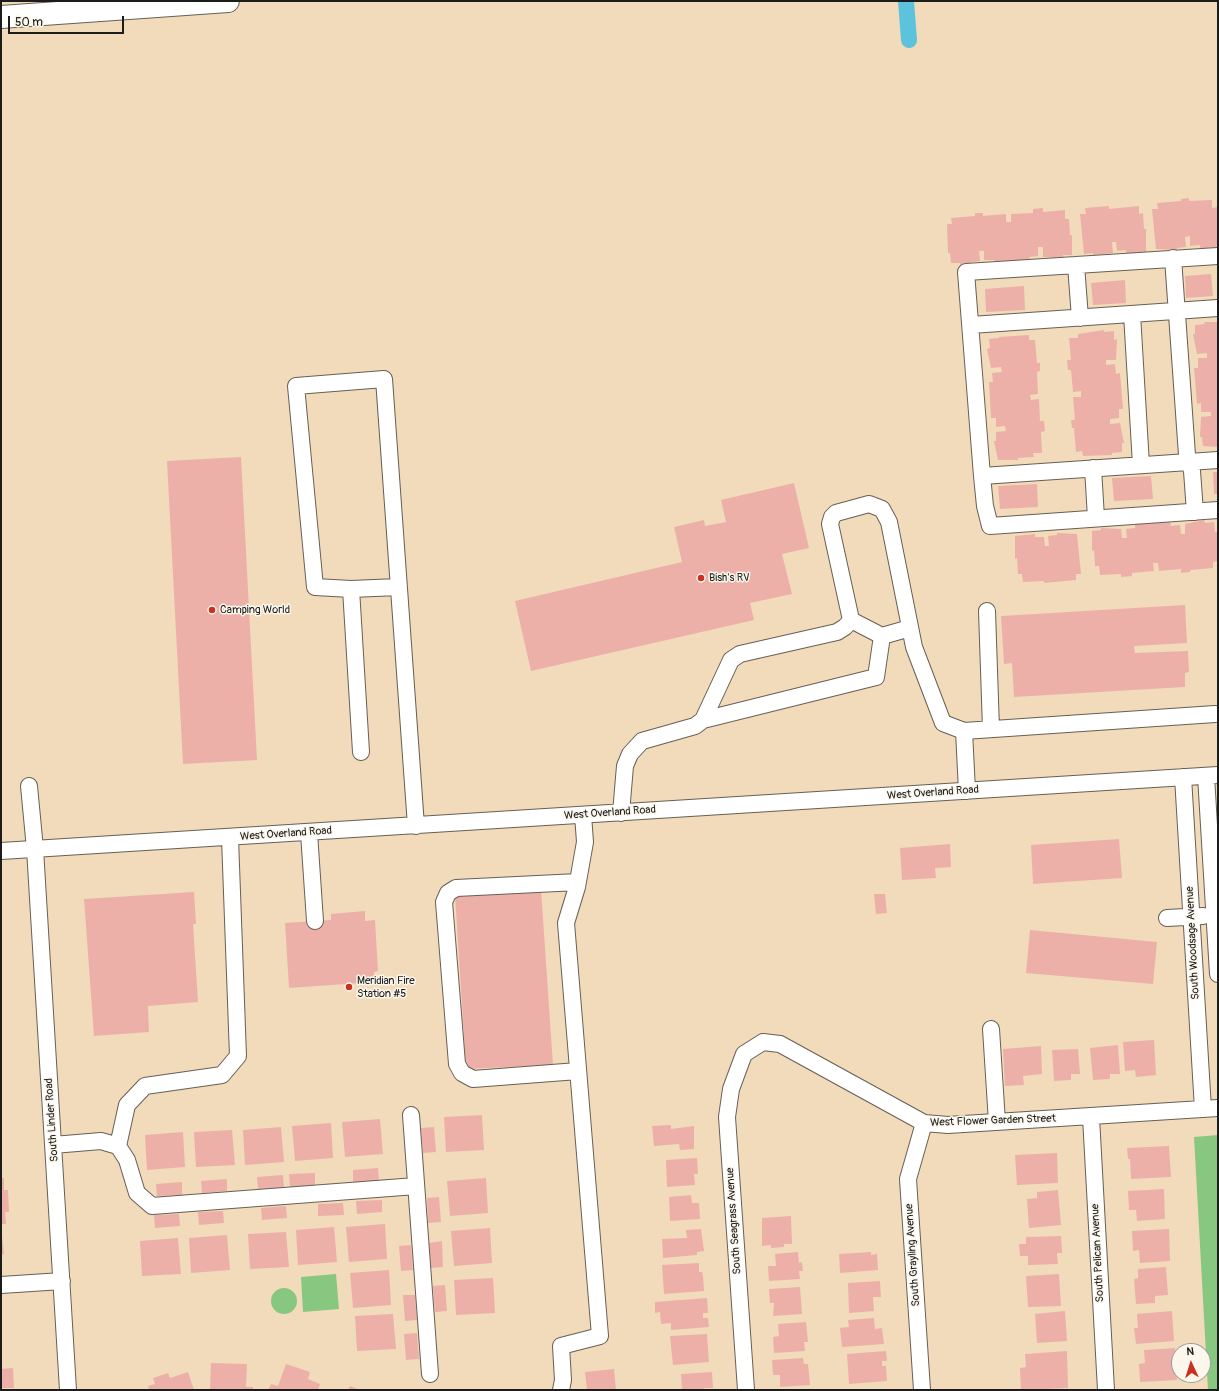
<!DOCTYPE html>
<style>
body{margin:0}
#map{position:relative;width:1219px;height:1391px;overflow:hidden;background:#f2dbbb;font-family:Pangolin,sans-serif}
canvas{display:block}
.frame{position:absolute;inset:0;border:2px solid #1c1c1c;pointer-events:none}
.north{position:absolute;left:1171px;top:1343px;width:40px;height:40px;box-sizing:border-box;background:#fbf7ec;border:1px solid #a29f99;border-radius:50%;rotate:356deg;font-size:11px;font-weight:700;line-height:16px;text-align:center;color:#1c1c1c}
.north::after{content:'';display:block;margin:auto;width:14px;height:18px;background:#c8321e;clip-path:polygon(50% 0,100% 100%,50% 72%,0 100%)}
.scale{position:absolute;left:8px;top:16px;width:116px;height:18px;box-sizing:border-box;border:2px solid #1c1c1c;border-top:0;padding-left:5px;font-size:12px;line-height:14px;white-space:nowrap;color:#1c1c1c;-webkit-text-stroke:3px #fbf7ec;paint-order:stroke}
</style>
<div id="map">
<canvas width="1219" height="1391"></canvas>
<div class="frame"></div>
<div class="north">N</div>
<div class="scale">50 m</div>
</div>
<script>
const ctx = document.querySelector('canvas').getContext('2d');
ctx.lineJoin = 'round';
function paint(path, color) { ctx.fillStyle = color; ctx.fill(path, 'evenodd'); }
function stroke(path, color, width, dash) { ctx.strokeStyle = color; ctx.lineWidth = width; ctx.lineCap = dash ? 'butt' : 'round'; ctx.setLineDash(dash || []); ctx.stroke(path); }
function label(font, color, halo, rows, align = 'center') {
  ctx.font = font + ' Pangolin,sans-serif'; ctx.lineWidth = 3; ctx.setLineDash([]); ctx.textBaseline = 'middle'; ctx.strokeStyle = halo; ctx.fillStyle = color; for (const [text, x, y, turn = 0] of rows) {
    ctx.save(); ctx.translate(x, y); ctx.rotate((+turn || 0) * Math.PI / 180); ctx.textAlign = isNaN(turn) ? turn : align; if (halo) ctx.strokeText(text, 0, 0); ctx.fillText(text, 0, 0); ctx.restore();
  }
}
paint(new Path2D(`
 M1218 1135V1390H1208L1194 1137Z
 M336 1274 339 1309 303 1312 301 1277Z
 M271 1301a13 13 0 1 1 26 0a13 13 0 1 1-26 0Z`), '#88c77f');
stroke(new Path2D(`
 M906 1 909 40`), '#5dc2db', 16);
paint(new Path2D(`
 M1189 198V201L1212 200V208L1218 207V247L1200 249V245L1190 246V236L1185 237 1186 247 1177 248V250L1156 249 1152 209H1158L1157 203 1181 201V199Z
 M1109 206V209L1139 206V214L1143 213 1144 229H1146V252L1126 254V250L1117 251 1116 242H1112L1113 253 1093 255V253L1084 254 1080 214H1086L1085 208Z
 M1043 208V212L1065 210V219H1069L1070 235H1072V255H1063L1064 258 1043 257V247H1038V256L1029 257 1030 261 994 264V260H984V251H979L980 261 971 262V265H960V263H951L950 253H948L947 224H952L951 218 975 216V213H983V216L1006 214V222H1011V214L1033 213V209Z
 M1211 274 1213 296 1186 298 1185 276Z
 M1125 280 1126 303 1093 305 1091 283Z
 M1024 286 1025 310 986 312 985 289Z
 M1204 322H1218V447L1203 446 1202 437H1200L1201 417 1211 416V412H1201V403L1197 404 1194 368H1198V358H1207V353L1197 354 1193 334H1195V325L1205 324Z
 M1104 330V332L1114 331V340L1117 339 1116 360H1106V365L1115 364 1116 374 1120 373 1123 409H1119V418L1110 419V424L1120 423 1124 443H1122V452L1112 453V455L1083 456 1082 451 1076 452 1074 428H1072L1071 420H1075L1073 397H1081V391L1073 392 1071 370H1068L1067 360H1071L1069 338H1078V334Z
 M1029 335V340H1035L1037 363H1040V371L1037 372 1038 394 1030 395 1031 400 1039 399 1040 421H1044L1045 431 1041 432 1042 453H1033L1034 457 1018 458V460H998L994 441H996V432L1006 431 1005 426 996 427V418H991L989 382H993L992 373 1002 372 1001 367 991 368 987 349 990 348 989 339 999 338V337Z
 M241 457 257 760 183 764 167 461Z
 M1213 472H1218V494H1214Z
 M1151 476 1153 499 1114 501 1112 478Z
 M794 483 809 548 782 554 792 594 750 603 754 620 531 671 515 601 682 562 674 527 704 520 705 526 726 522 721 500Z
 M1037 484 1038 507 1000 509 998 486Z
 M1204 520 1205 523 1214 522 1215 532H1217L1218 561 1213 562V568L1190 570V572L1181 573V569L1159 571 1158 563H1153L1154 571 1132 573V576L1121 577V574L1100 575 1099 566H1095L1094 550 1092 551V531L1101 530V528L1121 529 1122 538H1127L1126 529 1135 528V524L1170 522 1171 526 1180 525 1181 534H1185V524Z
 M1057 533 1077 534 1081 574H1076V580L1044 583V581L1023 582 1022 574H1018L1017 558 1015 559V536L1035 534V537H1044L1045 546H1049L1048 536 1057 535Z
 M1185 605 1187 643 1134 646 1135 653 1188 651 1189 672 1185 673V687L1014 697 1012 663 1004 664 1001 616Z
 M1119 839 1122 878 1033 884 1031 845Z
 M950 844 951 867 935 868 936 878 902 880 900 848Z
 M541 889 553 1065 466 1069 455 895Z
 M194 892 196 924H193L198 1002 148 1006 149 1032 94 1036 84 899Z
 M874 894H885L887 913 876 914Z
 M365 911V921L375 920 378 971 374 972 375 982 289 988 285 923 331 920V914Z
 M1030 930 1157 942 1153 984 1026 973Z
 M1154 1040 1156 1075 1136 1077 1135 1070 1125 1071 1123 1042Z
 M1118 1045 1120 1074H1110V1079L1093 1080 1090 1048Z
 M1041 1046 1042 1074 1023 1076 1024 1085 1005 1086 1003 1049Z
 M1078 1049 1080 1074H1071V1080L1054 1081 1052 1050Z
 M482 1115 484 1150 446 1152 444 1117Z
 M380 1119 383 1154 345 1157 342 1122Z
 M331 1123 333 1158 295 1161 292 1126Z
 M671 1125V1129L694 1126V1149L680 1150 679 1144 654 1146 652 1126Z
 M281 1127 284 1162 245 1165 243 1130Z
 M434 1127 436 1152 423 1153 421 1128Z
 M232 1130 235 1165 196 1167 194 1132Z
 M183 1132 185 1167 147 1170 145 1135Z
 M1169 1146 1171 1177 1131 1179 1130 1159H1128L1127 1148Z
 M1057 1153 1058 1183 1017 1185 1015 1155Z
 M697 1158 698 1174H694L695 1185 667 1187 666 1160Z
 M378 1168 379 1181 353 1182V1170Z
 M315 1173V1185L290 1187 289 1174Z
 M283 1175 284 1188 258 1189 257 1177Z
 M1 1178H4V1190H8L9 1212H5L6 1224H1Z
 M486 1178 488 1213 450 1216 447 1181Z
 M227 1179V1191L202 1193 201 1181Z
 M182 1182V1195L157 1196 156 1184Z
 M1164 1189 1165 1219 1137 1221 1136 1210H1129L1128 1191Z
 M1058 1190 1061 1225 1029 1228 1027 1199 1037 1198V1192Z
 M691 1195 692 1203H699L700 1219 670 1221 669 1197Z
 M439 1197 441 1222 428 1223 427 1198Z
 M382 1200V1212L357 1214 356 1201Z
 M343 1203 344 1215 318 1216V1204Z
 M286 1206 287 1218 262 1220 261 1208Z
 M223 1211 224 1223 199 1225 198 1212Z
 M179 1214 180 1226 155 1228 154 1215Z
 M791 1216 792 1244H784V1247L771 1248V1245L762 1246V1218Z
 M385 1224 387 1259 349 1262 346 1227Z
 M334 1227 337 1262 298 1265 296 1230Z
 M1 1228 4 1254H1Z
 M490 1228 492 1263 454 1266 451 1231Z
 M701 1229 704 1251 697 1252V1255L663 1258 662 1239 687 1238 686 1230Z
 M1169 1229 1170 1261 1140 1263 1139 1250 1133 1251 1132 1231Z
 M286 1232 289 1267 250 1269 248 1234Z
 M227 1235 230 1270 191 1273 189 1238Z
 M1061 1236 1062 1253H1057L1058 1264 1028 1265V1256H1020L1019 1244H1026V1237Z
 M178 1238 181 1274 142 1276 140 1241Z
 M442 1241 443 1267 431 1268 429 1243Z
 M411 1245 413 1270 401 1271 399 1246Z
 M798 1252 799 1263 802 1262 803 1271H799L800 1279 769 1281 768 1266H776L775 1254Z
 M871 1252V1255L877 1254 878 1270 840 1273 839 1254Z
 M699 1263V1272H702L703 1276 704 1291 664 1294 662 1265Z
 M1166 1267 1168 1295 1155 1296V1303L1136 1304 1134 1279 1138 1278V1269Z
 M389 1270 391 1305 353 1308 350 1273Z
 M1059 1274 1061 1306 1028 1307 1026 1276Z
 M493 1278 495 1313 456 1315 454 1280Z
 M880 1281 881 1297H873L874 1311 849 1313 848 1283Z
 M445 1285 447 1311 435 1312 433 1286Z
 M800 1287 802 1314 773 1316 774 1303H770L769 1289Z
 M403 1295H415L417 1320 405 1321Z
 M707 1298 708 1313H703V1318H708L709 1327 671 1330V1323L661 1324 660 1312 655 1313V1302Z
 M1065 1311 1067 1341 1037 1343 1035 1314Z
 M1172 1311 1174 1341 1136 1344 1134 1328H1138L1137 1314Z
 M393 1314 396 1349 357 1351 355 1316Z
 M874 1318 875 1329 882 1328 884 1344 842 1347 840 1328 849 1327 848 1320Z
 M806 1322 808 1342H804L805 1351 774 1353 773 1337 779 1336 778 1324Z
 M417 1333 419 1359 406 1360 404 1334Z
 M707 1334 709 1362 673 1365 670 1336Z
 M1175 1348 1177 1380 1140 1382 1139 1364 1145 1363 1144 1350Z
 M886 1351 887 1361H882V1366H886L887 1381 849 1384 847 1354Z
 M1067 1351 1068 1388 1021 1390 1020 1368 1026 1367 1025 1354Z
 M803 1358 804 1364H808L810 1385 780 1387V1375H773L772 1360Z
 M211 1363 247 1364 246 1387H253V1390H210Z
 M286 1364 310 1372 308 1379 320 1384 318 1390H268L271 1384 278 1386Z
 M13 1368 14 1388H1V1369Z
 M614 1369 616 1390H587L585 1372Z
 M188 1372 194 1390H149L148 1386 155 1384 153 1378 168 1373 170 1378Z
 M712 1372 713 1388H704V1390H682L681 1374Z
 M350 1386 360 1390H348Z`), '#ecb0a9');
const minor = new Path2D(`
 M1218 256 966 272 982 476 985 506 990 526 1218 510
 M1173 258 1187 455 1192 471 1195 512
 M1076 265 1080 318
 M1132 314 1141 465
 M971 325 1218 308
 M1093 468 1096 518
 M982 476 1218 460
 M398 587 351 589 315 587 296 386 384 379 416 826
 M351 589 361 752
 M987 611 991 729
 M851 620 882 636
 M703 720 876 677 882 636 910 628
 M964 731 967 791
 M1206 776 1218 974
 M1183 777 1203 1109
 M29 786 35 849 68 1390
 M621 813 625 766 630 754 642 741 695 726 703 720 731 660 740 654 837 632 845 627 851 620 830 524 832 517 836 513 869 504 882 509 889 522 914 647 943 723 964 731 1215 714
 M309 833 315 921
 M1 851 1218 775
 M578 882 456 888 448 893 444 902 457 1064 462 1073 473 1079 578 1071
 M1167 918 1203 916
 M991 1029 997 1122
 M411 1115 430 1374
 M1091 1117 1106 1390
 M53 1145 101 1141 118 1146 127 1160 137 1193 152 1206 416 1186
 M118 1146 127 1105 145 1086 222 1075 238 1056 230 838
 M1 1285 62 1281
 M561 1390 563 1380 561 1346 600 1336 566 923 577 887 585 842 583 815
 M746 1390 727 1117 731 1089 744 1054 763 1042 780 1044 924 1123 948 1125 1218 1108
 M922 1390 908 1179 924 1123`);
const highway = new Path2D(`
 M1 17 228 1`);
stroke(minor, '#675f54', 18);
stroke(highway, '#675f54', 24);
stroke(minor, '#fff', 16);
stroke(highway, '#fff', 22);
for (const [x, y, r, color] of [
 [701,578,4,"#c8321e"],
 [212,610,4,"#c8321e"],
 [349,987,4,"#c8321e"]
]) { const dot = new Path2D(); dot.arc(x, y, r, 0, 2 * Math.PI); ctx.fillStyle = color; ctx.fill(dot); stroke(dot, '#fbf7ec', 1.5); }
label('11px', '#1c1c1c', '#fbf7ec', [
 ["Bish's RV",709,578],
 ["Camping World",220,610],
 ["Meridian Fire",357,981],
 ["Station #5",357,994]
], 'left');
label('11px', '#1c1c1c', '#fbf7ec', [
 ["West Overland Road",933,793,-4],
 ["West Overland Road",610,813,-4],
 ["West Overland Road",286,834,-4],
 ["South Woodsage Avenue",1193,943,-93],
 ["South Linder Road",52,1120,-94],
 ["West Flower Garden Street",993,1121,-2],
 ["South Seagrass Avenue",734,1221,-94],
 ["South Pelican Avenue",1098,1253,-93],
 ["South Grayling Avenue",913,1255,-94]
]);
</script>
